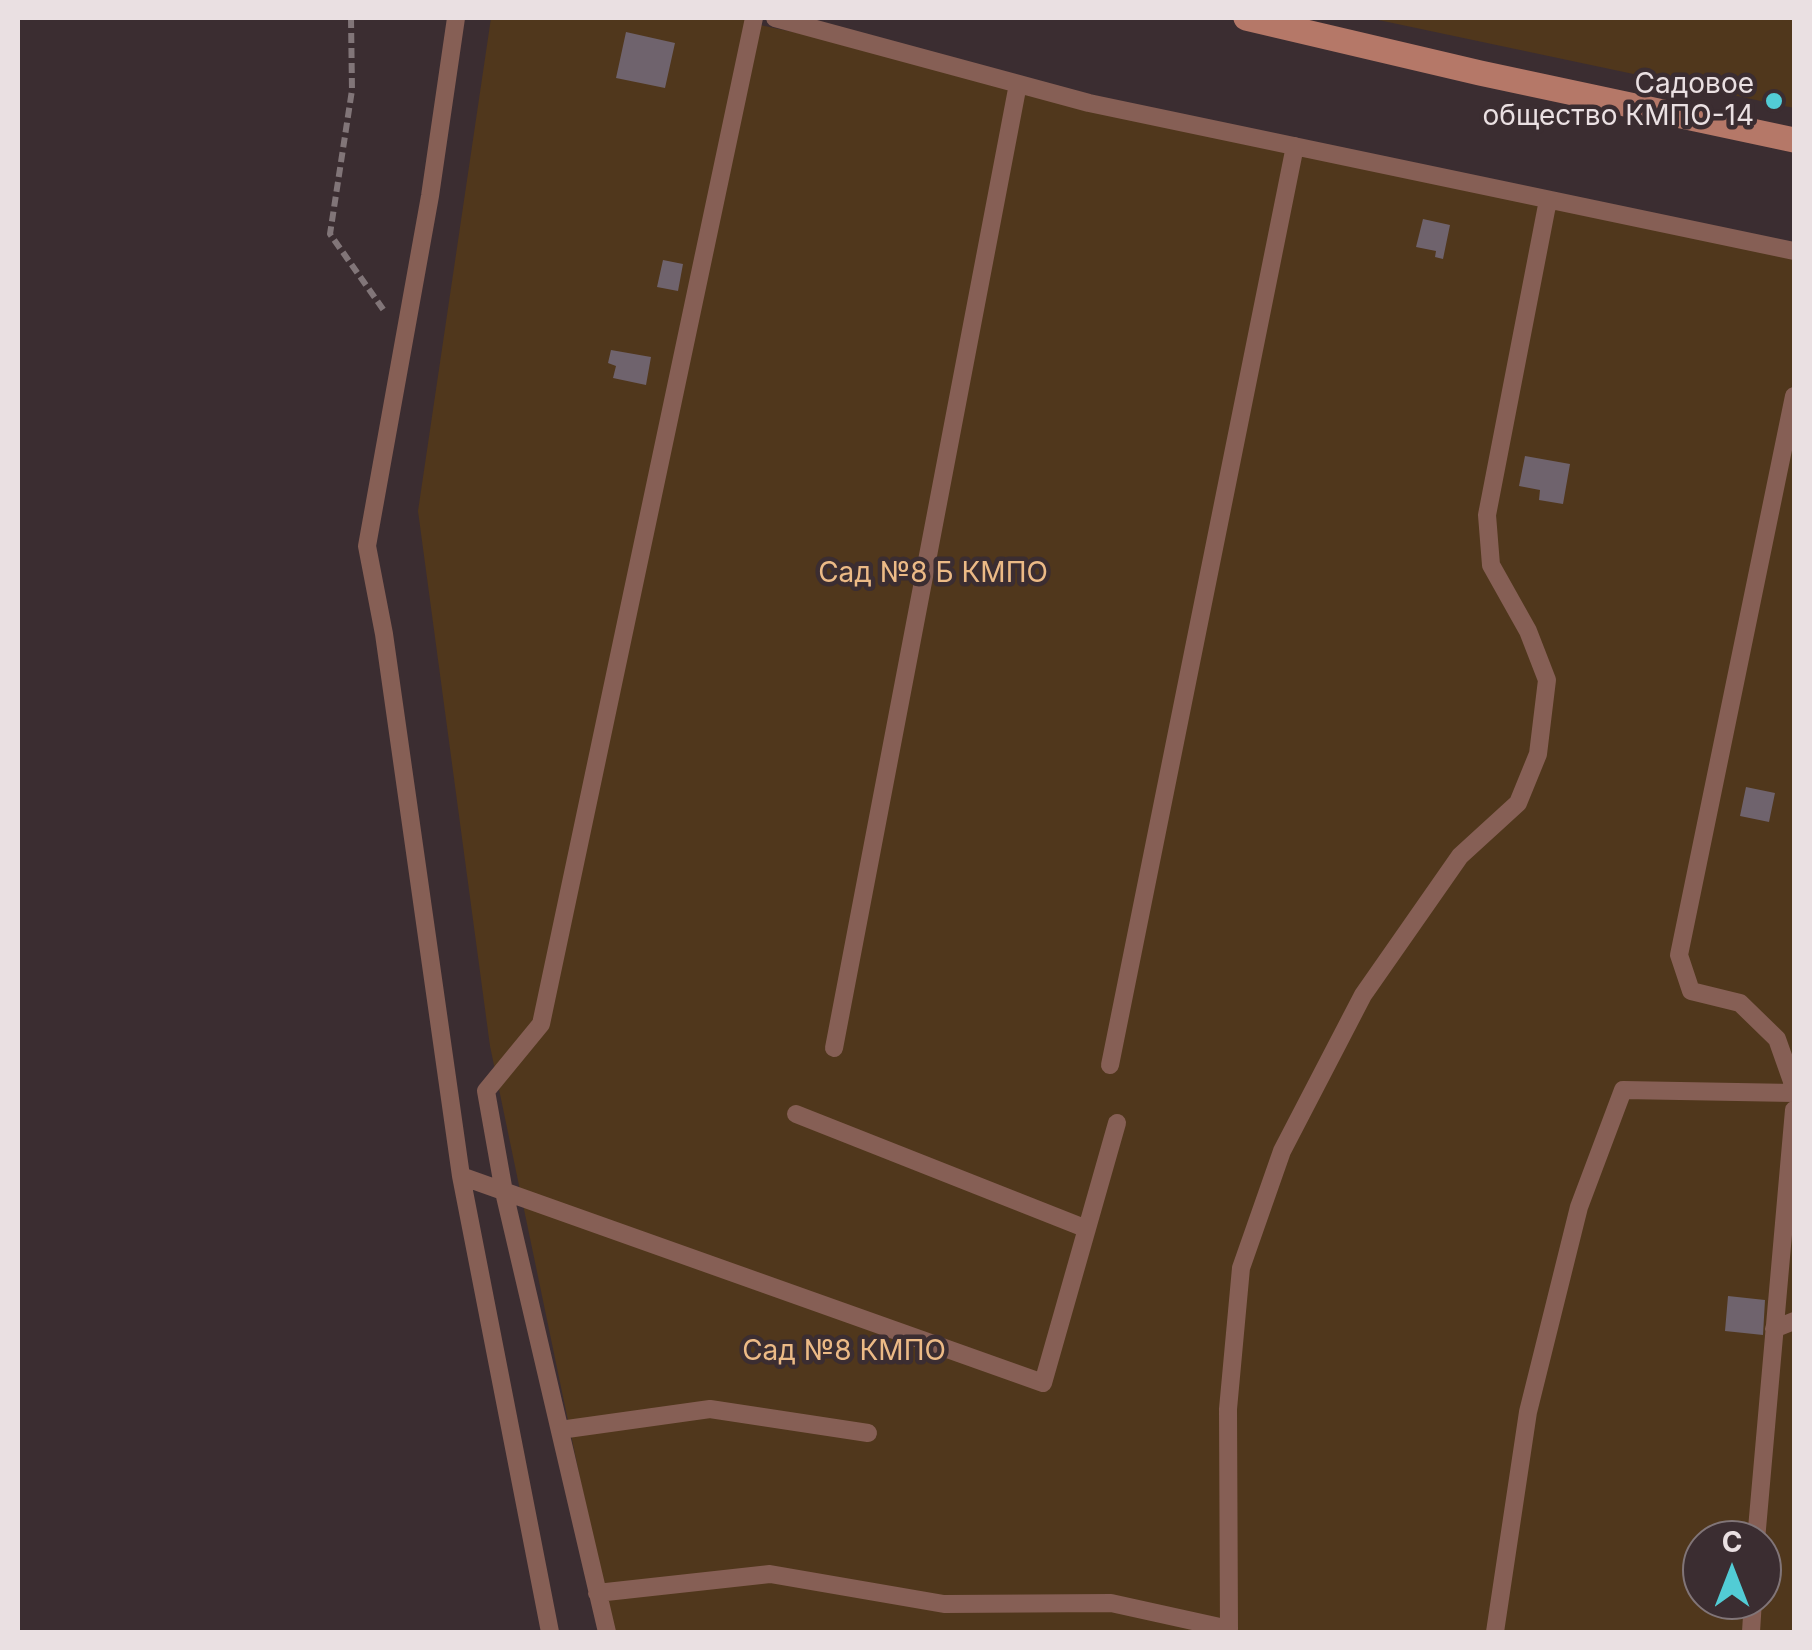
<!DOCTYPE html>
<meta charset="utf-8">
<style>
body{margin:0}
#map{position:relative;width:1812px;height:1650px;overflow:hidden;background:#3b2d31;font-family:Inter,sans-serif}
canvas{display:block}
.frame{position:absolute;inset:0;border:20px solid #eae0e2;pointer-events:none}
.north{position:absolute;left:1682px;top:1520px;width:100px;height:100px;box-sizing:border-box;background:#3b2d31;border:2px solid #817578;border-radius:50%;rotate:0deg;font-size:28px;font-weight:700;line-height:40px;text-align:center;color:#eae0e2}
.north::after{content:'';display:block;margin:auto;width:35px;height:45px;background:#52ccd5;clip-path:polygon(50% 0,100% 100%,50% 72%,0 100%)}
</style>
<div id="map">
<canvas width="1812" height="1650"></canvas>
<div class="frame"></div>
<div class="north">С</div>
</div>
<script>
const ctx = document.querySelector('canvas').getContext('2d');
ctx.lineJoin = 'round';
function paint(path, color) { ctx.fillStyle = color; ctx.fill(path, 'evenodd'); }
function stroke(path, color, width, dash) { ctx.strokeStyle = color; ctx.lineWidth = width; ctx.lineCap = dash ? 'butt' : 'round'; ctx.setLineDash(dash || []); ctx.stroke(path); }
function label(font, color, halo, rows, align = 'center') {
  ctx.font = font + ' Inter,sans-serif'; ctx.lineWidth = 9; ctx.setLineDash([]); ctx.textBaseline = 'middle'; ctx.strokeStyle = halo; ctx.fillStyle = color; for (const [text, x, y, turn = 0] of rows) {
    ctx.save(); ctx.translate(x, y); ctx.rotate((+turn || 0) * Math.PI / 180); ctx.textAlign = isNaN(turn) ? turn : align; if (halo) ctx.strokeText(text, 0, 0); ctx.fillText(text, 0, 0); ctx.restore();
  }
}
paint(new Path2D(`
 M491 18H748L760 25 1794 244V1632H612L490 1046 418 511ZM1702 1540H1762V1600H1702Z
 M1369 18H1794V108Z`), '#50371c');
paint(new Path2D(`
 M626 32 675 43 665 88 616 78Z
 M1423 219 1450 225 1443 259 1435 257 1436 251 1416 247Z
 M663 260 683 264 678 291 657 287Z
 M611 350 651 357 646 385 613 378 616 366 608 363Z
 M1525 456 1570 464 1563 504 1539 500 1540 490 1519 486Z
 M1746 787 1775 793 1769 822 1740 816Z
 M1728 1296 1765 1300 1763 1335 1725 1331Z`), '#6f636d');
stroke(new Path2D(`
 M351 18 352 90 330 234 385 312`), '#817578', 6, [10, 5]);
stroke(new Path2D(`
 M456 18 430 196 367 546 384 634 461 1176 550 1632
 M775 18 1089 103 1794 251
 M1794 396 1679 955 1691 991 1740 1003 1777 1039 1794 1087
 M834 1048 1018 84
 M1110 1065 1295 146
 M796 1114 1087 1229
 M461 1176 1043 1383 1117 1123
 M1774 1329 1794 1321
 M560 1430 710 1409 868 1433
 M1756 1540 1794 1110
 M597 1593 770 1574 944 1604 1111 1603 1229 1629
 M607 1632 504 1192 486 1091 541 1024 754 18
 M1229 1632 1228 1409 1241 1268 1282 1151 1363 995 1460 856 1518 803 1538 754 1547 680 1528 631 1491 565 1487 515 1548 200
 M1495 1632 1528 1412 1579 1207 1623 1090 1794 1093
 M1751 1632 1753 1600`), '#865f55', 18);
stroke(new Path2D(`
 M1246 18 1480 73 1794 140`), '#b57868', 25);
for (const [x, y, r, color] of [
 [1774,101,10,"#52ccd5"]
]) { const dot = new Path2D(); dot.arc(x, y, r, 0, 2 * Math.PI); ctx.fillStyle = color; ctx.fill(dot); stroke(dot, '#3b2d31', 4); }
label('28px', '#eae0e2', '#3b2d31', [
 ["Садовое",1754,85],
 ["общество КМПО-14",1754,117]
], 'right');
label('28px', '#ecba86', '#3b2d31', [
 ["Сад №8 Б КМПО",933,574],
 ["Сад №8 КМПО",844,1352]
]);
</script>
